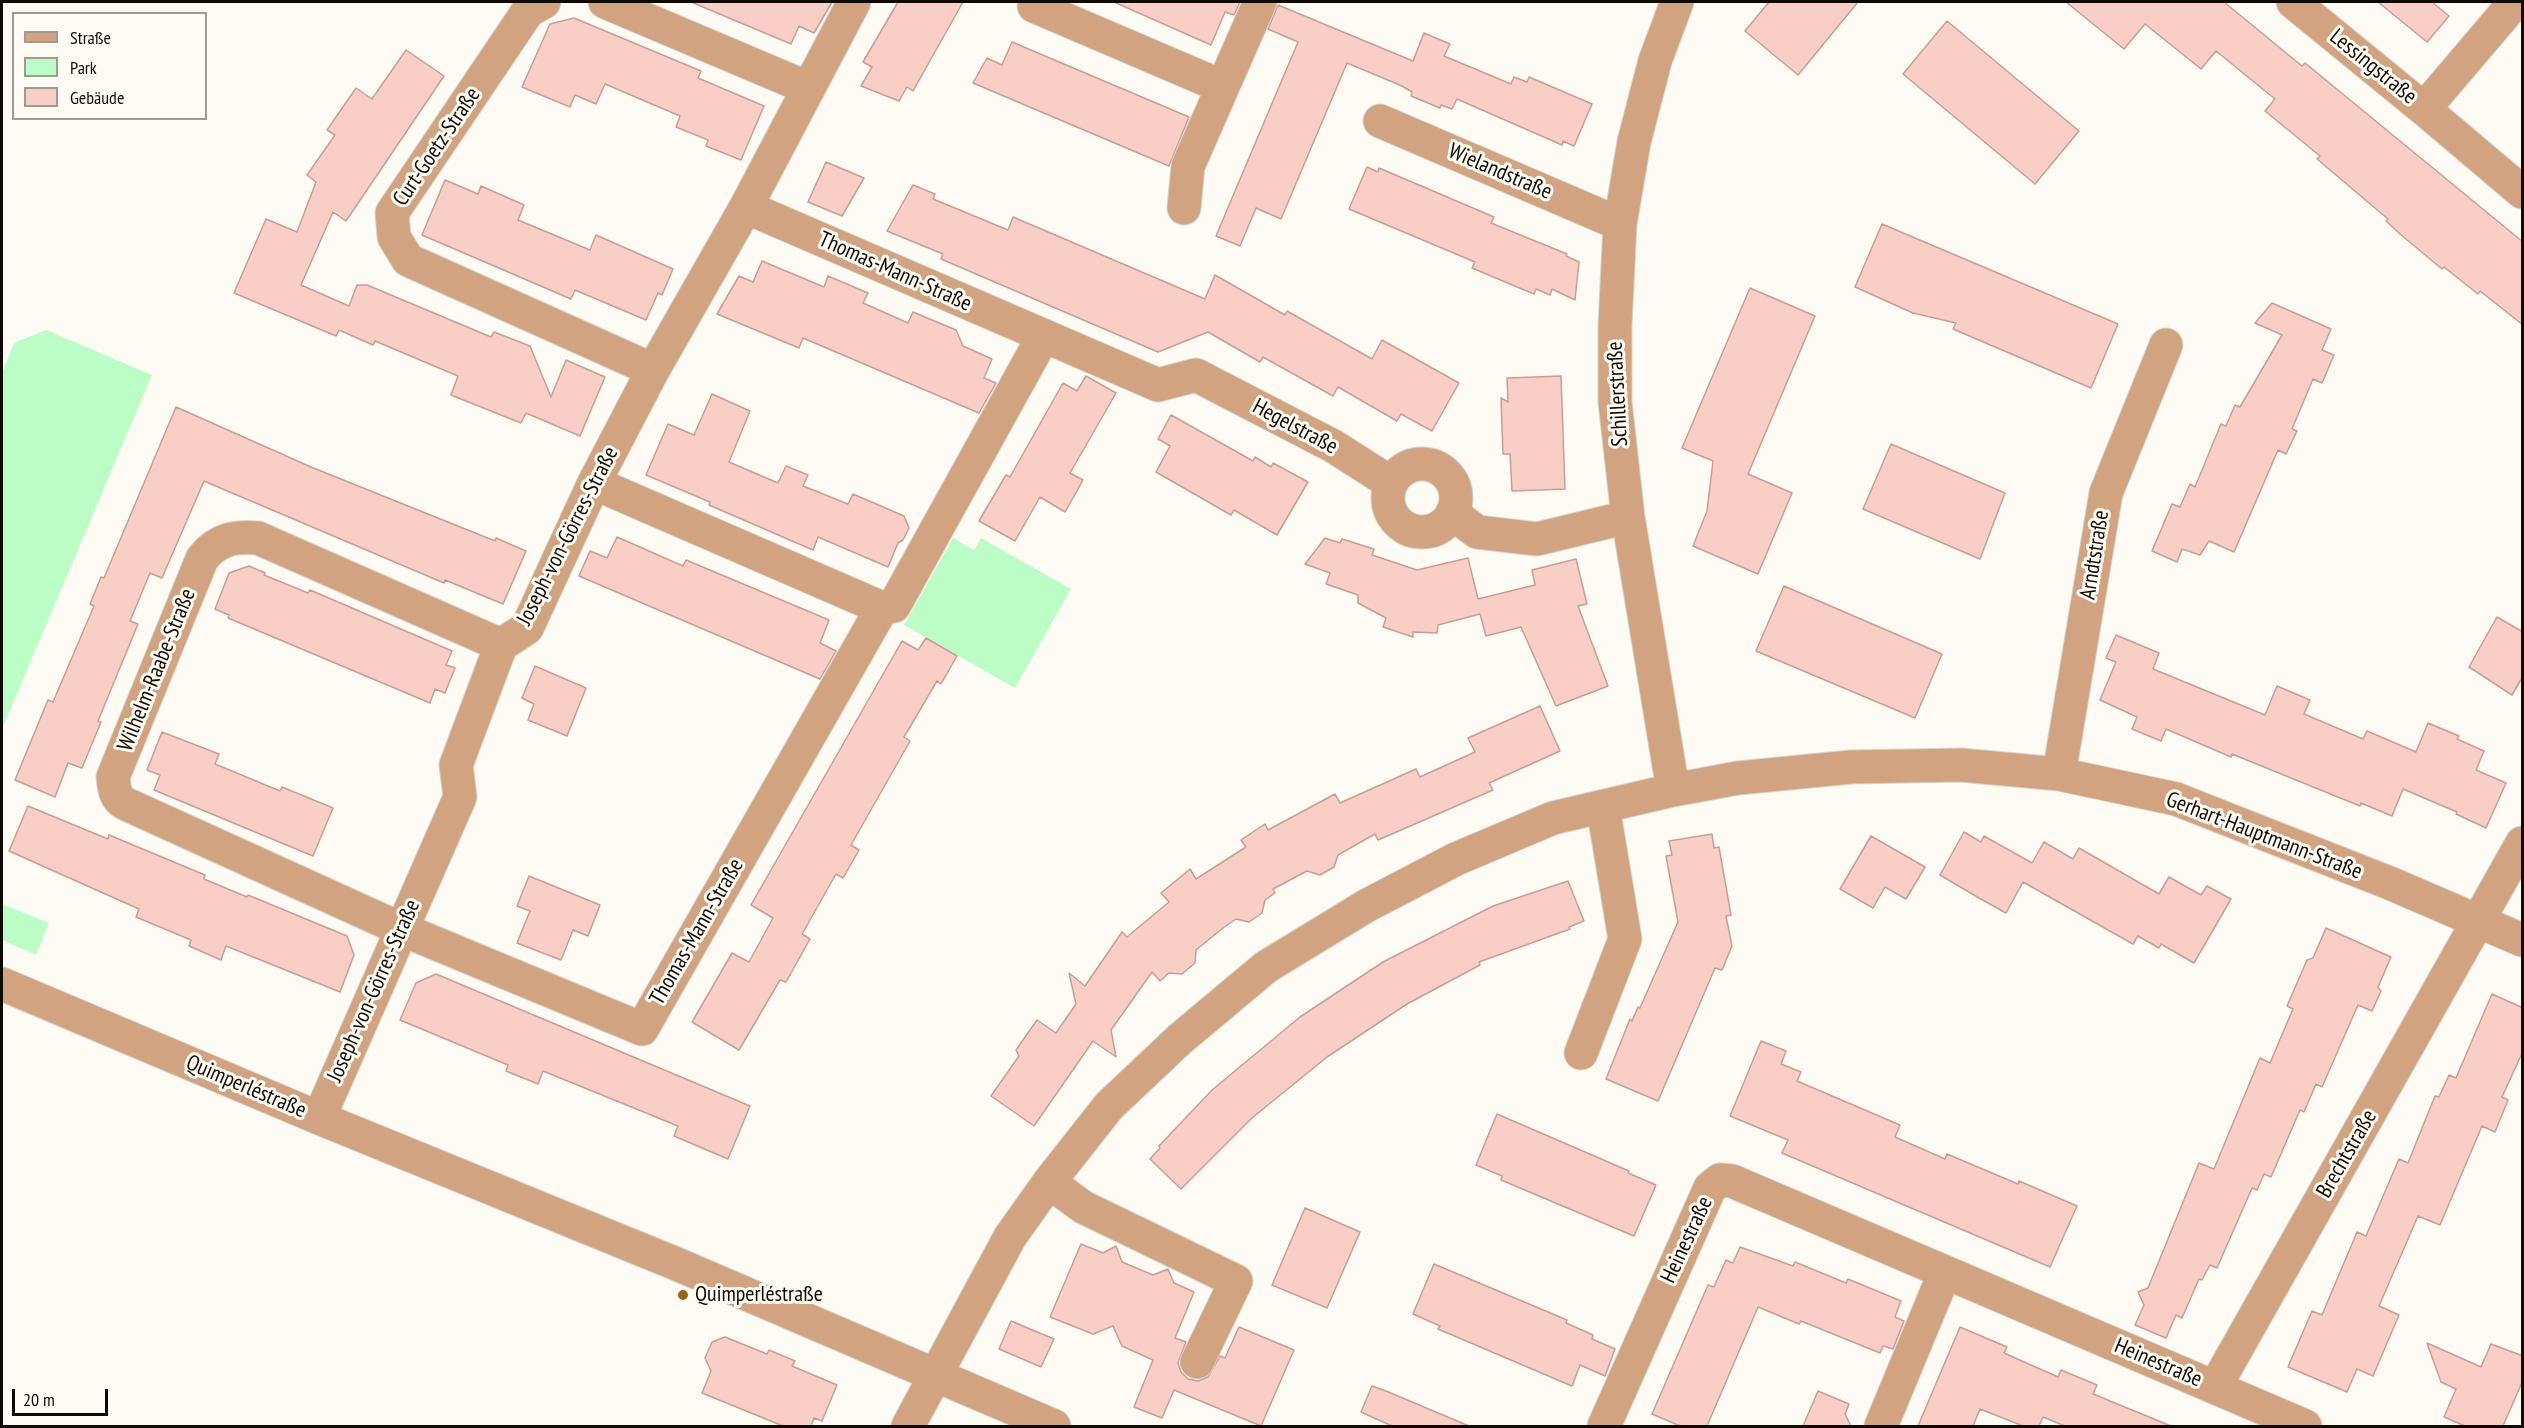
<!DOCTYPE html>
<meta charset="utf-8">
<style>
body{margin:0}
#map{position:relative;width:2524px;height:1428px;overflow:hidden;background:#fefbf4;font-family:"PT Sans Narrow",sans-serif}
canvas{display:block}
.frame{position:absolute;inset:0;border:3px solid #100b02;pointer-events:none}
.legend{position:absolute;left:12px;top:12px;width:195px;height:108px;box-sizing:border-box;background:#fefbf4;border:2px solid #9f9b93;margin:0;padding:8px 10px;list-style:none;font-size:18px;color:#100b02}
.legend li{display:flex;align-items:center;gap:12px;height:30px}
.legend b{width:30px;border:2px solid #9f9b93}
.scale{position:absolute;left:12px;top:1389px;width:96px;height:27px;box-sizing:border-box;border:3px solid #100b02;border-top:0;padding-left:8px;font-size:18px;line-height:21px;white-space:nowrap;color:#100b02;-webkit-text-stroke:4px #fefbf4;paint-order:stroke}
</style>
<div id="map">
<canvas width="2524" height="1428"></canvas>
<div class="frame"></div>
<ul class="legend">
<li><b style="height:8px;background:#d1a381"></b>Straße</li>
<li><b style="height:16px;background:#bbfcc7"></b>Park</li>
<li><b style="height:16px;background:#f9cec7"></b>Gebäude</li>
</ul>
<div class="scale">20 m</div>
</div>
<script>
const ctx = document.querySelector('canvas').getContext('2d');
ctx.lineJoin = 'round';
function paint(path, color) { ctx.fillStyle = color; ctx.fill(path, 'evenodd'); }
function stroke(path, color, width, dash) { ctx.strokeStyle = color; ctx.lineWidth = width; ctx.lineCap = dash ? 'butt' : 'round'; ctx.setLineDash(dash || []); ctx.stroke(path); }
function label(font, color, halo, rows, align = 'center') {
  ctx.font = font + ' "PT Sans Narrow",sans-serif'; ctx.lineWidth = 6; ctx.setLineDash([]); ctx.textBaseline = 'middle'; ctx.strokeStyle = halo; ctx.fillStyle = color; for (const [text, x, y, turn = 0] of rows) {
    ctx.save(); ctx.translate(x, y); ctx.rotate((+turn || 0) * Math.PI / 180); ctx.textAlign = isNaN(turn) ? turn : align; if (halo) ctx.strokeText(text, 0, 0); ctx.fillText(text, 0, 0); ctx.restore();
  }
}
paint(new Path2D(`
 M46 330 152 375 2 729V373L14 343Z
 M953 538 974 550 981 538 1071 589 1015 688 904 625Z
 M2 904 49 923 36 955 2 940Z`), '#bbfcc7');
const building = new Path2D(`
 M691 2H832L814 33 799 26 791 44Z
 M898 2H963L913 91 907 87 899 101 861 86 872 67 863 62Z
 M1114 2H1240L1234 15 1225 12 1211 45Z
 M1769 2H1858L1798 75 1745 31Z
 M2066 2H2224L2302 66 2305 63 2523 242V325L2480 291 2478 294 2444 267 2442 269 2400 234 2386 221 2388 219 2317 159 2320 156 2265 111 2275 99 2216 51 2201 69 2145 24 2124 49Z
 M2378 2H2432L2449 16 2427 42Z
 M1278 5 1413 61 1424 33 1450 44 1444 56 1511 84 1514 77 1527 82 1529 77 1592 104 1574 146 1563 141 1562 145 1457 99 1452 109 1441 105 1440 108 1411 96 1412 92 1402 86 1347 63 1281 219 1256 208 1240 246 1216 236 1298 42 1268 29Z
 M574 18 701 71 698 78 764 106 741 160 706 146 708 140 676 127 680 116 605 84 596 104 575 95 570 107 522 87 550 24Z
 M1947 21 2079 131 2035 184 1903 74Z
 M1012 42 1189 117 1169 166 973 83 987 58 1002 65Z
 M406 50 444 76 346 221 333 212 301 285 349 306 357 285H367L491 337 494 332 530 346 551 397 566 360 605 377 580 436 526 413 521 423 451 395 458 376 375 341 373 345 339 330 336 336 234 293 266 219 297 232 316 182 307 175 335 135 327 130 356 88 372 99Z
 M826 162 864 178 842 216 808 202Z
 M1367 167 1378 172 1379 168 1494 217 1491 223 1567 254 1566 256 1579 262 1575 300 1552 289 1550 295 1536 289 1534 294 1472 268 1475 262 1349 209Z
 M445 180 478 194 481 186 524 205 518 220 590 250 596 235 673 269 662 295 658 293 646 320 575 290 571 299 422 235Z
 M913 185 935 194 933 199 1008 230 1013 217 1205 299 1215 275 1285 315 1287 311 1372 359 1382 340 1459 383 1432 431 1401 414 1397 421 1338 387 1333 396 1263 357 1260 362 1208 332 1158 352 941 259 943 254 887 231Z
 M1882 224 2118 324 2091 388 1953 329 1956 323 1913 313 1855 287Z
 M762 261 824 287 828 276 868 293 863 303 908 323 913 312 956 330 963 346 992 359 984 378 996 383 979 413 803 338 799 348 717 314 739 276 753 282Z
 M1750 288 1815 316 1748 474 1792 493 1758 574 1693 546 1707 511 1713 461 1682 448Z
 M2272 303 2331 329 2322 350 2334 355 2322 383 2313 379 2292 429 2297 431 2286 454 2278 450 2234 552 2209 541 2200 555 2182 549 2177 562 2152 551 2172 504 2180 507 2190 484 2195 487 2221 424 2226 426 2235 405 2240 407 2282 335 2255 323Z
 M1086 376 1116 393 1070 473 1083 480 1065 512 1040 497 1015 541 979 521 1006 475 1010 477 1063 383 1077 391Z
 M1561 376 1565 489 1512 491 1510 454H1503L1501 398 1508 402 1507 378Z
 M712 394 750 411 729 462 778 483 786 466 808 475 803 486 848 504 853 494 904 516 909 528 903 540 898 543 888 567 818 537 813 550 709 505 710 502 646 475 668 424 694 435Z
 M176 407 311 467 495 541 496 538 526 551 503 604 445 580 444 583 204 481 162 578 150 573 130 621 138 624 98 721 101 722 82 768 68 763 55 797 15 780 48 700 53 702 94 606 90 604 101 577 104 578Z
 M1171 415 1253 461 1255 457 1271 467 1273 463 1308 482 1277 535 1234 510 1231 515 1156 472 1170 446 1158 439Z
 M1891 444 2005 493 1980 559 1863 509Z
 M617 537 683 566 686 560 829 620 820 643 836 651 820 679 579 576 590 551 607 558Z
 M1325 538 1340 543 1342 539 1374 549 1372 555 1417 570 1468 558 1478 599 1535 585 1532 570 1576 559 1587 604 1578 606 1608 686 1556 706 1521 627 1486 636 1480 614 1438 625 1437 633 1413 632V637L1383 627 1386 618 1358 603V595L1326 584 1330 573 1305 564Z
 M249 566 265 573 264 575 308 593 310 590 452 651 446 665 455 668 445 693 435 689 430 703 228 618 229 615 215 609 229 573Z
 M1784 586 1942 654 1915 718 1756 651Z
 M2497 617 2523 632V676L2512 695 2469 667Z
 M2116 635 2159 653 2153 669 2265 715 2277 686 2310 700 2304 714 2363 739 2367 731 2416 752 2428 723 2459 736 2457 739 2484 751 2476 770 2506 783 2486 828 2456 814 2457 812 2403 789 2392 816 2361 803 2360 806 2232 754 2231 757 2166 729 2161 741 2132 729 2137 717 2100 700 2116 662 2106 658Z
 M926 638 957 656 941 684 937 681 904 737 910 741 851 845 859 850 843 878 836 874 802 934 810 939 786 982 780 980 739 1050 692 1022 732 953 749 962 773 918 751 905 902 641 918 650Z
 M535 666 586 688 567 736 528 720 534 704 522 698Z
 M1540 706 1560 751 1489 783 1493 790 1378 840 1375 834 1338 855 1334 867 1320 875 1307 871 1273 889 1275 893 1265 900 1262 913 1249 922 1236 919 1223 928 1196 950 1195 963 1182 974 1169 973 1160 981 1152 972 1111 1030 1116 1057 1093 1041 1034 1126 991 1096 1019 1056 1016 1050 1037 1020 1056 1033 1076 1004 1069 973 1085 986 1122 932 1127 937 1169 902 1161 893 1190 869 1196 879 1246 847 1241 840 1265 824 1268 830 1335 794 1340 803 1416 769 1420 777 1475 752 1468 738Z
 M162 732 219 754 215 764 280 791 282 787 333 808 313 856 154 790 160 775 147 770Z
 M28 806 108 839 109 835 205 875 204 879 247 897 248 895 347 936 354 955 340 992 226 946 221 960 189 946 191 940 136 917 139 909 9 851Z
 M1964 832 1981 842 1984 836 2032 863 2044 842 2073 859 2079 848 2159 894 2169 877 2201 895 2207 886 2231 899 2194 963 2161 944 2159 948 2138 936 2133 944 2023 882 2006 913 1979 898 1940 875Z
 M1712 834 1714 848 1719 847 1731 915 1726 916 1732 946 1722 970 1715 968 1658 1101 1606 1079 1630 1019 1632 1021 1638 1007 1640 1008 1678 922 1666 856 1672 855 1669 841Z
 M1871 836 1925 867 1906 899 1885 887 1873 908 1840 889Z
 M529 876 600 905 588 936 573 930 561 960 517 943 530 911 517 906Z
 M1568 881 1584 921 1569 927 1570 929 1479 962 1480 965 1407 1004 1327 1057 1252 1118 1181 1189 1150 1159 1160 1148 1159 1146 1212 1090 1300 1017 1383 962 1493 906Z
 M2326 928 2391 957 2378 987 2381 991 2372 1011 2358 1005 2322 1087 2316 1084 2304 1112 2300 1110 2271 1177 2264 1174 2257 1190 2252 1188 2217 1268 2210 1265 2202 1280 2199 1279 2182 1318 2176 1315 2166 1338 2135 1325 2144 1305 2138 1292 2148 1288 2199 1163 2214 1169 2260 1058 2270 1063 2293 1009 2287 1006 2307 960 2313 958Z
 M436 974 750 1106 728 1159 674 1136 678 1126 543 1071 538 1084 506 1071 508 1065 400 1020 416 983Z
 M2492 994 2523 1008V1051L2502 1097 2508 1100 2495 1132 2482 1126 2440 1225 2418 1216 2379 1306 2399 1315 2373 1376 2357 1369 2347 1392 2288 1367 2312 1311 2322 1315 2357 1232 2366 1236 2399 1159 2408 1163 2435 1096 2439 1097 2449 1075 2456 1078Z
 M1761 1041 1786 1051 1781 1064 1801 1072 1797 1081 1900 1125 1895 1137 1945 1159 1947 1154 2018 1184 2019 1181 2077 1206 2050 1267 1782 1153 1788 1140 1730 1116Z
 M1497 1114 1629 1171 1628 1173 1656 1185 1634 1236 1501 1180 1502 1176 1476 1165Z
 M1305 1208 1360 1232 1327 1308 1272 1285Z
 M1081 1244 1103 1253 1116 1246 1122 1262 1153 1275 1168 1269 1174 1283 1194 1292 1175 1338 1186 1342 1178 1363 1181 1372 1188 1379 1198 1381 1208 1377 1220 1356 1225 1358 1239 1327 1294 1350 1261 1426 1174 1390 1162 1418 1134 1407 1153 1360 1122 1346 1113 1326 1093 1334 1050 1317Z
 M1740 1247 1793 1266 1795 1262 1846 1283 1848 1279 1901 1301 1895 1317 1904 1321 1893 1349 1883 1346 1880 1353 1801 1321 1799 1324 1758 1307 1707 1426H1680L1652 1414 1708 1285 1714 1287 1726 1260 1733 1263Z
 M1434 1264 1567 1320 1566 1323 1593 1335 1592 1339 1615 1349 1605 1376 1580 1365 1572 1386 1438 1329 1440 1326 1413 1314Z
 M1011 1321 1054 1339 1041 1367 999 1349Z
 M1960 1327 2007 1347 2004 1353 2058 1377 2061 1370 2097 1385 2093 1394 2171 1426H2065L2043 1417 2039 1426H2023L1980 1409 1973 1426H1918Z
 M725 1337 767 1354 769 1350 795 1361 792 1366 837 1385 822 1421 814 1418 811 1426H783L702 1393 711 1371 705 1358 712 1342Z
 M2427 1343 2481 1367 2491 1344 2523 1356V1380L2503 1426H2465L2444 1417 2456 1389 2441 1382Z
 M1372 1386 1386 1391 1469 1426H1392L1361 1412Z
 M1818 1391 1849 1404 1845 1414 1851 1426H1803Z`);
paint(building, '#f9cec7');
stroke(building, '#c79e97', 1.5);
const street = new Path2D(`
 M544 2 528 11 392 213 394 237 408 260 653 370
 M605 2 808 88
 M2293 2 2424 109 2515 2
 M1034 6 1221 86
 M2424 109 2522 192
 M1380 121 1620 224
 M746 207 1158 385 1196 375 1333 446 1391 483
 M1184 208 1188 166 1260 2
 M1388 498a34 34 0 1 1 68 0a34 34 0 1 1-68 0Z
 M594 483 882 608 894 606 1043 337
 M1452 513 1477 532 1537 539 1628 517
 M501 645 258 538C235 536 217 539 202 559L113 777C114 788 115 799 126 804L401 929 642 1029 882 608
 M2059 774 2106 493 2166 345
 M1673 790 1628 517 1615 402V325L1620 224 1634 142 1655 61 1677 2
 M2 984 319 1118 679 1265 1054 1426
 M1581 1053 1625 939 1603 807
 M319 1118 460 797 456 765 501 645 527 628 594 483 653 370 746 207 854 2
 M1049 1182 1083 1207 1236 1281 1197 1362
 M1945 1272 2305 1426
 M2215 1387 2522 843
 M908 1426 1010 1237 1049 1182 1109 1106 1180 1039 1266 967 1366 906 1456 859 1553 818 1673 790 1738 778 1851 767 1961 765 2059 774 2176 799 2392 884 2522 940
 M1604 1426 1710 1188 1720 1180 1732 1181 1945 1272 1881 1426`);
stroke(street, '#d8d5cd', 35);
stroke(street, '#d1a381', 33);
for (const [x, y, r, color] of [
 [683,1295,6,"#986619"]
]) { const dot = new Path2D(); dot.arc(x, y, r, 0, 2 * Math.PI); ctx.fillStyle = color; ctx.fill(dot); stroke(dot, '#fefbf4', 2); }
label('22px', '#100b02', '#fefbf4', [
 ["Lessingstraße",2373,67,39],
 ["Curt-Goetz-Straße",437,147,-56],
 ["Wielandstraße",1500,172,23],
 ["Thomas-Mann-Straße",895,272,24],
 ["Schillerstraße",1618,394,-93],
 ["Hegelstraße",1295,427,28],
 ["Joseph-von-Görres-Straße",568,536,-63],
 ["Arndtstraße",2095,555,-81],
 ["Wilhelm-Raabe-Straße",157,670,-68],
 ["Gerhart-Hauptmann-Straße",2264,836,21],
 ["Thomas-Mann-Straße",697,932,-60],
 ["Joseph-von-Görres-Straße",374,991,-66],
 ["Quimperléstraße",246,1087,23],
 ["Brechtstraße",2347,1154,-60],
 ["Heinestraße",1687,1240,-65],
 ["Heinestraße",2158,1363,23]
]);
label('22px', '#100b02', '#fefbf4', [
 ["Quimperléstraße",695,1295]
], 'left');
</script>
